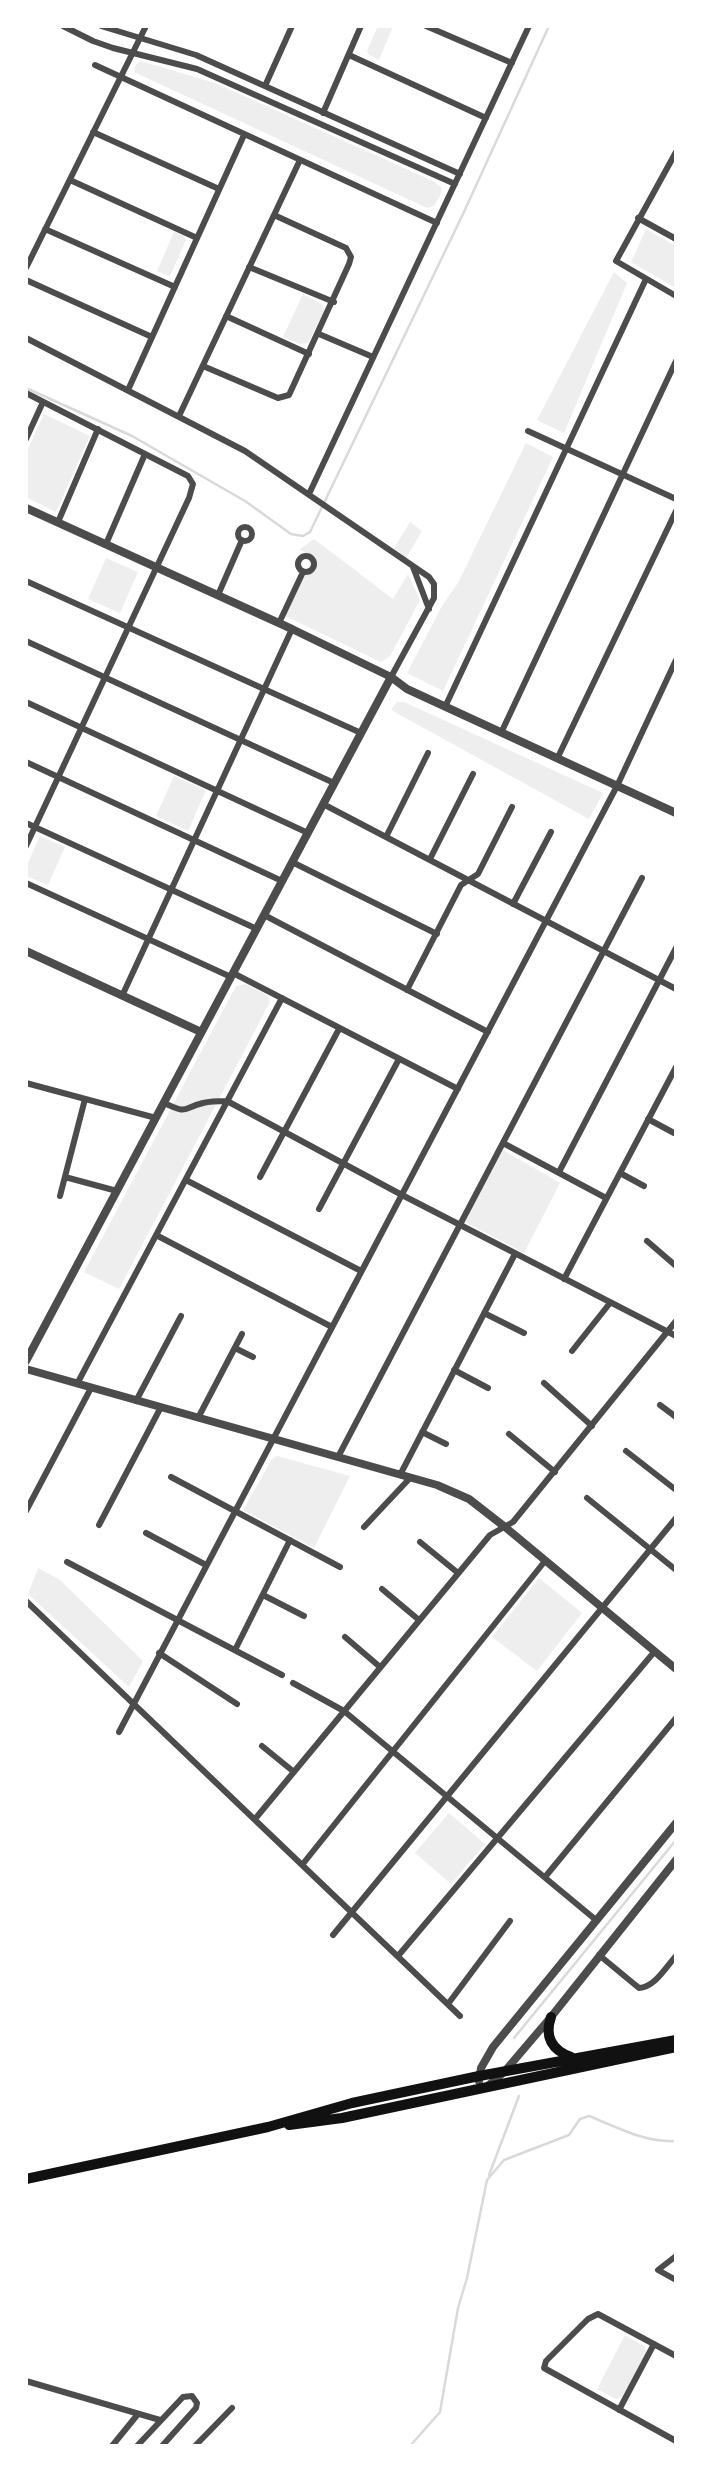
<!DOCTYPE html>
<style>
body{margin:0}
#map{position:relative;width:702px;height:2472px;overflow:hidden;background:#fff;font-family:"Playfair Display",serif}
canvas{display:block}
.frame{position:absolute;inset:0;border:28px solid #fff;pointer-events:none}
</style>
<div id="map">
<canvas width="702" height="2472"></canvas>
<div class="frame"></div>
</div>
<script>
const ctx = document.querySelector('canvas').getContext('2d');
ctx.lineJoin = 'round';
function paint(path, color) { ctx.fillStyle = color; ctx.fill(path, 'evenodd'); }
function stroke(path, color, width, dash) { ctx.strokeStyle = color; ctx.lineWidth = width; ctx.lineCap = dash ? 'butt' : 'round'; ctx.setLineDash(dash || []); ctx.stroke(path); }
paint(new Path2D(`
 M378 26H393L379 60 369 55 367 51Z
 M141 61 215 83 433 181 442 188 440 196 434 206 427 208 134 72 136 64Z
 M646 229 676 246V288L631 262Z
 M174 232 184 236 186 240 170 276 157 271Z
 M614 272 627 283 564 433 537 420Z
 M303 294 323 305 324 311 308 343 300 344 283 337Z
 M44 414 90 436 56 512 26 497V453Z
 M526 443 553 457 443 691 407 673 443 604 458 583Z
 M410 522 422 531 405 560 393 550Z
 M314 539 393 599 408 574 420 600 390 656 381 662 283 615 305 573 310 571C316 559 311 554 299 550Z
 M106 558 138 572 120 613 88 599Z
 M397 702H404L603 793 589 819 391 710Z
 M174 776 206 790 188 831 156 816Z
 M40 836 65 847 48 885 26 876V867Z
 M246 984 268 996 270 1002 119 1289 84 1272 236 986Z
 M503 1150 560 1183 524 1253 465 1222Z
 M277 1456 350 1476 314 1548 243 1510 272 1459Z
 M38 1568 60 1580 143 1661 129 1687 28 1594Z
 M539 1578 582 1613 537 1671 492 1637Z
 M449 1813 485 1844 451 1884 415 1853Z
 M625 2335 644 2346 647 2353 622 2397 616 2399 597 2389Z`), '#eee');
stroke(new Path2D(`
 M26 388 132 436 245 501 291 534 303 536 310 532 463 214 549 26
 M514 2038 676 1840
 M489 2175 519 2096
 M410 2446 440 2412 458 2308 467 2278 487 2180 504 2160 569 2135 580 2119 589 2116C617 2127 645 2143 676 2141`), '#d9d9d9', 2.5);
stroke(new Path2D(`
 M63 26 93 41 113 48 197 69 455 184
 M101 26 196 55 460 174
 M426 26 512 63
 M349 55 486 118
 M95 65 437 223
 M265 86 292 26
 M323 113 361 26
 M93 132 219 189
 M676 152 616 261 676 296
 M70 180 197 238
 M638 218 676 239
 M45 229 175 287
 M249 267 334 302
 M26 268 146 26
 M26 280 152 337
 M226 316 309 354
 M319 334 373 357
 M26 338 245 451 429 577 434 584V598L391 677
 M203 366 278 398 289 395 349 264 351 257 346 248 274 215
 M128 390 244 135
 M26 393 188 476 193 484 189 498 26 846
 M179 416 300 160
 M528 431 676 499
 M26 439 43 402
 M309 494 529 26
 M58 522 98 429
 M238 534a7 7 0 1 1 14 0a7 7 0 1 1-14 0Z
 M106 544 145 454
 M298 564a8 8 0 1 1 16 0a8 8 0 1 1-16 0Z
 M413 567 429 609
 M26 581 361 733
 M218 595 242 540
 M279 623 303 572
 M26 641 334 783
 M26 702 308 833
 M445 707 646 279
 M501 733 676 361
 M557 759 676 511
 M26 762 282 881
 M323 804 676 989
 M26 823 257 929
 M386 837 428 753
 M430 859 473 774
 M292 862 437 934
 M26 883 231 977
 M513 904 551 832
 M264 915 488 1032
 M233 973 458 1089
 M407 990 461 885 478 874 512 807
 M122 996 292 629
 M26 1083 156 1118
 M164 1103C190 1115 181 1108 203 1103 211 1101 219 1101 227 1101L402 1195 676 1336
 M648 1119 674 1133
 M503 1143 606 1198
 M559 1172 676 948
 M620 1173 644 1186
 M65 1177 117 1191
 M260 1177 339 1029
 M186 1180 361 1271
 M60 1196 85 1099
 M319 1209 399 1059
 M156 1235 332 1327
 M647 1241 676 1266
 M564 1279 676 1067
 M484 1313 524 1333
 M235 1348 253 1357
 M572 1351 610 1303
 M454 1370 488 1388
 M544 1383 592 1426
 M77 1384 282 998
 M136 1401 181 1316
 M660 1405 676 1417
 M198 1418 242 1334
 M422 1432 446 1444
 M509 1434 555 1472
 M626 1451 676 1490
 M338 1457 642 878
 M400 1475 515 1254
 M171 1477 340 1567
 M587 1498 676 1570
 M26 1511 91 1388
 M99 1525 161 1407
 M364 1527 410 1478
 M146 1533 206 1565
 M420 1542 458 1573
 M67 1562 282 1675
 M382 1589 419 1620
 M263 1595 304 1616
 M26 1601 460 2016
 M345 1637 380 1667
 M235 1650 290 1540
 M159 1653 237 1704
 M293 1683 344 1711 596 1920
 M119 1732 617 786 676 660
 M262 1746 294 1772
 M255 1819 490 1535 513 1522 676 1321
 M302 1865 545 1561
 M545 1877 676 1718
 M333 1935 676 1518
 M599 1955 639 1988C655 1987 665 1968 676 1956
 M398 1956 655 1651
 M448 2004 510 1921
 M676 2256 658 2270 676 2280
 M676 2356 598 2314 588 2319 546 2361 544 2368 676 2441
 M26 2381 160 2420
 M619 2410 654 2344
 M112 2446 138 2414
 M137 2446 183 2397 192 2396 197 2403 196 2408 162 2446
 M195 2446 232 2408`), '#4c4c4c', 6);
stroke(new Path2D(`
 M26 508 292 629 391 677 407 689 676 813
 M26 951 201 1032
 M26 1361 391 677
 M26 1369 437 1485 469 1499 505 1527 676 1669
 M479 2081 481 2068 493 2047 676 1823
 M488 2086 505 2071 551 2017 676 1860`), '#4c4c4c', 8);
stroke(new Path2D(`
 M551 2017C544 2037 552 2050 571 2057
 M289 2125 342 2118 676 2047
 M26 2179 268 2127 352 2103 479 2076 676 2040`), '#111', 10);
</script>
